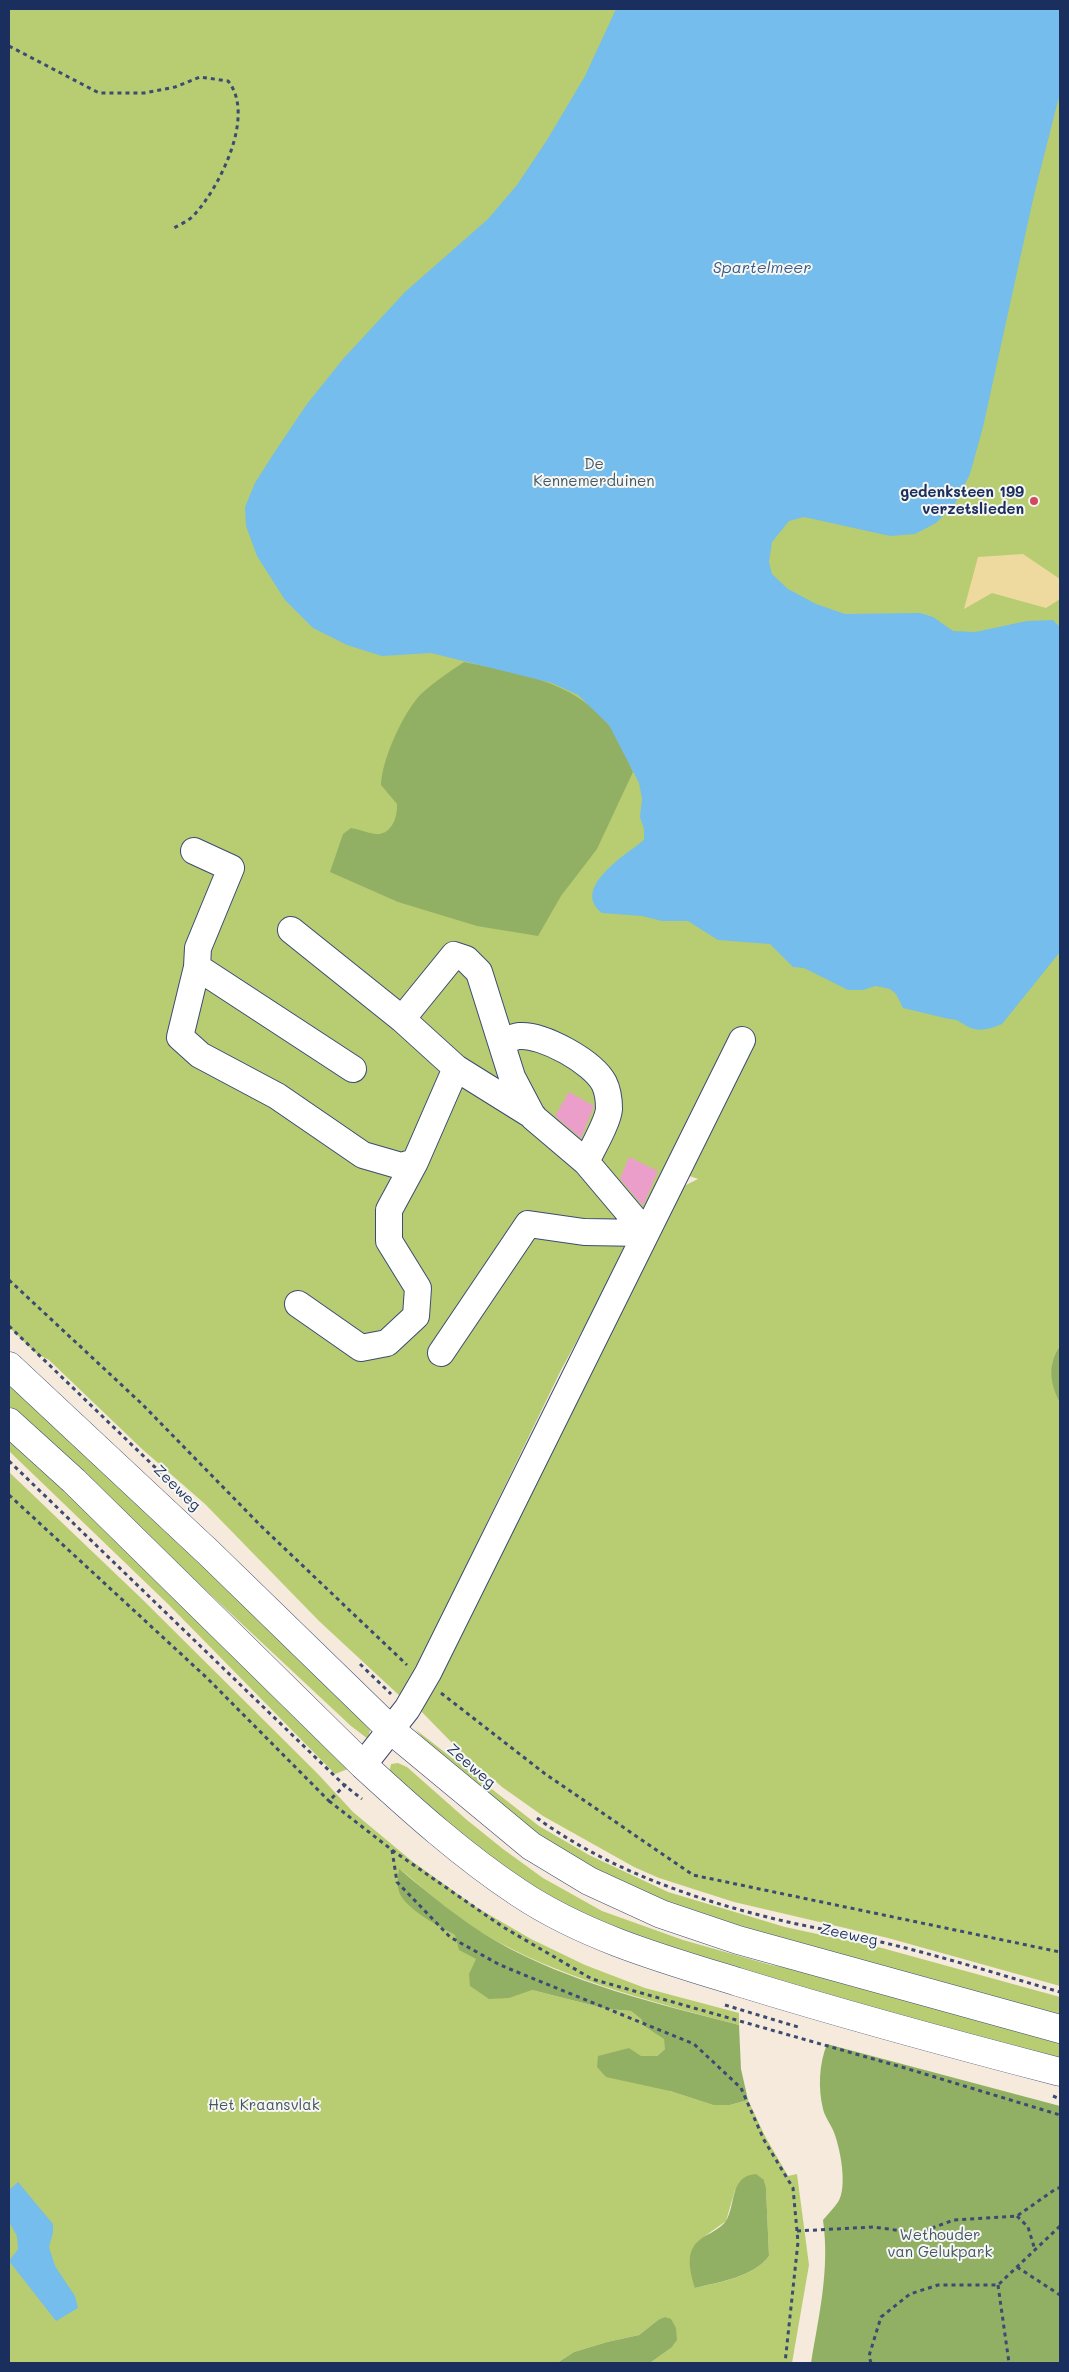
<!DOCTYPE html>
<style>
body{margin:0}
#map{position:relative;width:1069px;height:2372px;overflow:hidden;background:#f5eadb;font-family:Mali,sans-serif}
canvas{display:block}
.frame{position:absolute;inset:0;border:10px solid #1b2f5e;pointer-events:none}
</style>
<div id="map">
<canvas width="1069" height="2372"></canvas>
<div class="frame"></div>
</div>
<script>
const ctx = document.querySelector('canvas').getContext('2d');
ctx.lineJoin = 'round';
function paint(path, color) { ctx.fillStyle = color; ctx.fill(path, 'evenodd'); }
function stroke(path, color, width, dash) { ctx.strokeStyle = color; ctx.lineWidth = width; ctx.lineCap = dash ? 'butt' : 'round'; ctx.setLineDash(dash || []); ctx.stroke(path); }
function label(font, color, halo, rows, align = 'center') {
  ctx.font = font + ' Mali,sans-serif'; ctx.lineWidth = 4; ctx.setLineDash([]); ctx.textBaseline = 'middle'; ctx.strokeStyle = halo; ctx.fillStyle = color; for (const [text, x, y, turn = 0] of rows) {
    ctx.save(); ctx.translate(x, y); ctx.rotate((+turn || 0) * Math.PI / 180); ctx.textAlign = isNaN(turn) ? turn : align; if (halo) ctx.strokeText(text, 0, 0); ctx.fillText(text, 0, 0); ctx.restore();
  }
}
paint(new Path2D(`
 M9 9H1060V1986L888 1938 734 1902 659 1878 634 1867 543 1816 502 1787 457 1748 416 1706 656 1200 698 1179 670 1169 561 1370 402 1698 319 1621 205 1504 142 1449 49 1360 37 1354 9 1327Z
 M9 1380 202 1559 370 1730 368 1739 351 1726 9 1406Z
 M9 1429 348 1769 335 1774 168 1604 9 1451Z
 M9 1472 142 1599 318 1774 353 1812 413 1862 476 1907 531 1939 585 1965 645 1988 739 2013V2025C657 2003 573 1982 498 1942 462 1923 431 1895 400 1869L532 1990 607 2009 631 2011 641 2019 644 2026 665 2039V2049L657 2056H641L670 2091 713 2105H730L748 2100 765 2136 788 2176 797 2174 809 2265 792 2363H650L671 2348 658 2320 639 2335 607 2342 574 2352 557 2363H9ZM764 2180 766 2189 769 2256C754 2277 720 2282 695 2288L705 2236 726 2221 735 2190Z
 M415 1729 539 1826 589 1855 668 1892 785 1927 882 1948 1060 1997V2016L731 1929 578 1867 431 1747Z
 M398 1763 407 1767 467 1820 503 1849 543 1878 602 1911 683 1940 771 1965 819 1974 1060 2039V2060L676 1957 532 1894 388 1778 391 1764Z`), '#b8cd72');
paint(new Path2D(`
 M464 662C517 673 572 680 608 724 619 737 626 757 633 772L597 849 561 896 538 936 477 926 398 902 330 872 343 834 351 828C359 829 367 833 375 834 391 836 398 817 397 804L381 785C382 759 403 713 421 694 434 682 449 672 464 662Z
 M1060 1346V1403C1050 1383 1047 1366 1060 1346Z
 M399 1869C430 1894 461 1921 496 1941 569 1983 659 2004 739 2025L741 2069 748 2100 730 2105H713L670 2091 606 2077 597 2067 598 2056 629 2048 641 2056H657L665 2049 664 2039 644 2026 641 2019 631 2011 607 2009 532 1990 509 1998 489 1999 470 1986 469 1974 476 1959 459 1950 455 1935C438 1925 412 1913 401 1896 396 1888 398 1877 399 1869Z
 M827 2044 1060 2106V2363H811C819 2315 830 2269 823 2220 828 2214 834 2208 838 2202 848 2187 840 2146 833 2130 830 2123 825 2117 823 2109 818 2088 819 2064 827 2044Z
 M756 2174 764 2180 766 2188 769 2256C754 2277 719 2282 695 2288 691 2276 686 2257 694 2246 702 2234 720 2232 727 2219 736 2202 730 2176 756 2174Z
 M665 2317 671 2319 676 2328 677 2340 671 2348 650 2363H557L574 2352 607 2342 639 2335 658 2320Z`), '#92b064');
paint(new Path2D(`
 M1023 554 1060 579V599L1046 608 992 593 964 609 978 557Z`), '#eeda9e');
paint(new Path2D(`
 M616 9H1060V93L1034 195 983 427 970 474 955 504 936 523 915 534 890 536 804 517 789 521 772 542 769 562 772 574 788 589 816 604 845 614 920 613 933 617 953 631 975 632 1027 621 1053 620 1060 627V952L1002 1024C993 1028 981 1032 971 1028 962 1025 960 1019 949 1019L903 1008 896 994 890 989 876 986 863 990H848L804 968 793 967 770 944 718 940 688 921H662L642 916 602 913C570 888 627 854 644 840V829L640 817 642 799 639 783 609 725 578 695 552 683 431 653 382 656 347 645 313 628 285 600 257 556 246 526 245 507 255 483 274 453 307 404 343 359 405 292 488 219 517 185 547 140 585 76Z
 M18 2182 53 2224V2233L49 2247 55 2266 75 2296 78 2308 56 2321 9 2261 18 2249 17 2236 9 2222V2190Z`), '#74bdec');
paint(new Path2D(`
 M569 1092 594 1106 581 1138 555 1116Z
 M629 1157 658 1171 643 1206 620 1179Z`), '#ec9eca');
const minor = new Path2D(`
 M194 851 231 868 198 948 197 967 180 1037 200 1055 277 1096 363 1155 401 1166 415 1162 456 1068
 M291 930 402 1019 454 955 466 959 479 972 512 1077 533 1117 586 1162 646 1233 584 1232 528 1224 441 1353
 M197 967 353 1069
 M402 1019 456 1068 533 1116
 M501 1042C507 1040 513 1037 519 1036 543 1034 593 1062 604 1083 608 1091 609 1100 609 1109 608 1122 592 1149 586 1162
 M298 1304 361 1348 387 1343 416 1316 418 1288 389 1241V1210L415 1162
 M363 1765 407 1709 428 1673 742 1040`);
const major = new Path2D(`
 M9 1366 209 1553 391 1730 531 1846 589 1881 661 1914 738 1940 1060 2029
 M9 1422 74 1481 363 1765C412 1810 463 1856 519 1893 585 1937 663 1959 738 1982 845 2015 952 2044 1060 2072`);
stroke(minor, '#3c4b71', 28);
stroke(major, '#3c4b71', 29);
stroke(new Path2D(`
 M9 46 99 93H144L175 87 200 77 228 81C256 115 220 186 195 214 189 221 179 225 172 229
 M9 1280 142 1404 261 1526 407 1665
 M9 1326 162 1474
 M9 1461 344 1785 362 1799
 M9 1495 207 1678 329 1801
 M360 1664 391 1694
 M441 1693 544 1773 693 1875 1060 1952
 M346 1784 329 1801 392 1850 503 1927 592 1979 905 2068 1060 2115
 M537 1818C610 1871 701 1902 788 1922 819 1929 850 1934 881 1942 941 1956 1001 1975 1060 1992
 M392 1850 397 1882 450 1937 500 1965 694 2044 741 2088 764 2140 793 2188 798 2242 785 2363
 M725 2005 798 2027
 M1053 2096 1060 2099
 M1017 2216 1028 2227 1035 2250
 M797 2231 873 2227 918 2233 954 2220 1017 2216 1057 2188H1060
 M1017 2267 1060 2295
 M998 2285 1009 2363
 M871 2363 869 2356 881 2317 910 2294 938 2285H998L1060 2226`), '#3c4b71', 3, [4, 4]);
stroke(minor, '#fff', 26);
stroke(major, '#fff', 28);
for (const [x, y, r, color] of [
 [1034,501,5,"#d1495b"]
]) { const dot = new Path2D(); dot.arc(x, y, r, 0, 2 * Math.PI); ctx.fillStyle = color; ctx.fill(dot); stroke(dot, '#f6f6f2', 2); }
label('15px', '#425663', '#f6f6f2', [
 ["De",594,464],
 ["Kennemerduinen",594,481],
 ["Het Kraansvlak",264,2105],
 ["Wethouder",940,2235],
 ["van Gelukpark",940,2252]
]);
label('bold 15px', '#1b2f5e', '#f6f6f2', [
 ["gedenksteen 199",1024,492],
 ["verzetslieden",1024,509]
], 'right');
label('15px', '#1b2f5e', '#f6f6f2', [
 ["Zeeweg",177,1488,44],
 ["Zeeweg",471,1766,41],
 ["Zeeweg",849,1935,12]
]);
label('italic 16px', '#365a89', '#f6f6f2', [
 ["Spartelmeer",762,268]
]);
</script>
